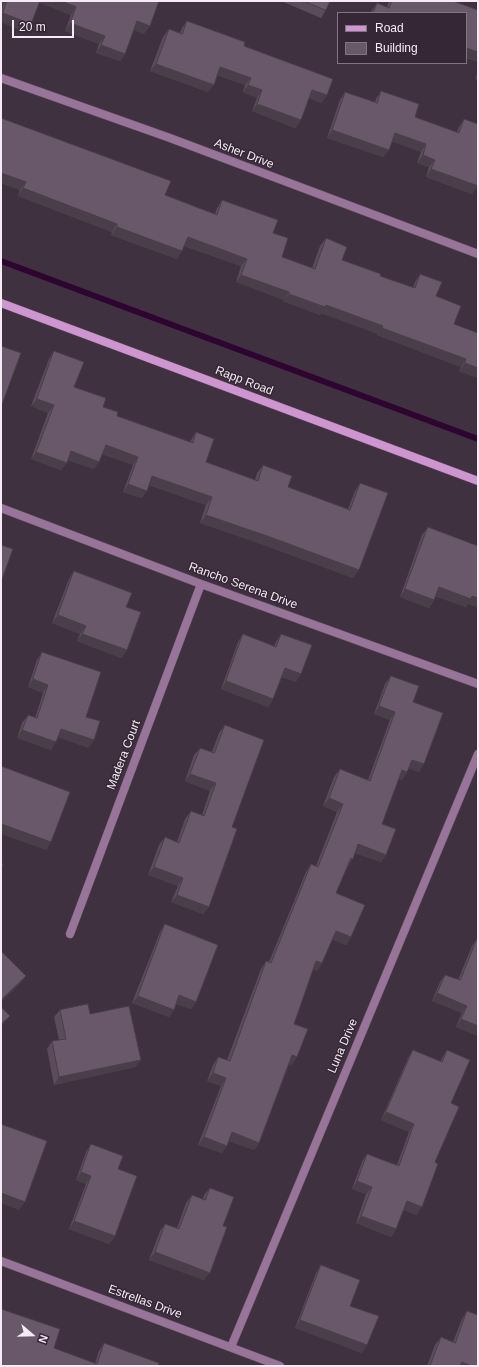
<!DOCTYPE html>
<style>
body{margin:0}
#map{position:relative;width:479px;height:1367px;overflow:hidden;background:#403141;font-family:Arial,sans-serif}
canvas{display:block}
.frame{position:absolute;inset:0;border:2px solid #f5eaf5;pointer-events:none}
.legend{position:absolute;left:337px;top:12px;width:130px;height:52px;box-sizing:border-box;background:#362736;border:1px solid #827582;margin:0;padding:5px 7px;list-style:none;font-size:12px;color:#f5eaf5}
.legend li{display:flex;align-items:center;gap:8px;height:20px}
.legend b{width:20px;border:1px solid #827582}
.north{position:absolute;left:12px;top:1315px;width:40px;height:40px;-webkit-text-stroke:3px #362736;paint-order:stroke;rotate:110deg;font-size:11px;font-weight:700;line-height:16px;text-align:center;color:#f5eaf5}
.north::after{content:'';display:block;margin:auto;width:14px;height:18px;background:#f5eaf5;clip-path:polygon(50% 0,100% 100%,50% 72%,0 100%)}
.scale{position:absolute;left:12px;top:20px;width:62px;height:18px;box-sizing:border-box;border:2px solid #f5eaf5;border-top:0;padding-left:5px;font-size:12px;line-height:14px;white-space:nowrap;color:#f5eaf5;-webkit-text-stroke:3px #362736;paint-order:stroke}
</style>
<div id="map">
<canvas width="479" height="1367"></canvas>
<div class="frame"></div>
<ul class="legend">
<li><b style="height:5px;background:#cf95d0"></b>Road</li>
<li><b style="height:11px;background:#69586a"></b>Building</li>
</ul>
<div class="north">N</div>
<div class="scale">20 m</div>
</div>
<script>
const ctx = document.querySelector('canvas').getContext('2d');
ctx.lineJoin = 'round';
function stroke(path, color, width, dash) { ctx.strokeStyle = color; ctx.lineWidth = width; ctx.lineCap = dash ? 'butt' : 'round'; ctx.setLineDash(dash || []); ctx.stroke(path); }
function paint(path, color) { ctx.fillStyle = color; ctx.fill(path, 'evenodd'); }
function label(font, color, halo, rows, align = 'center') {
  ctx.font = font + ' Arial,sans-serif'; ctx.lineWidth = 3; ctx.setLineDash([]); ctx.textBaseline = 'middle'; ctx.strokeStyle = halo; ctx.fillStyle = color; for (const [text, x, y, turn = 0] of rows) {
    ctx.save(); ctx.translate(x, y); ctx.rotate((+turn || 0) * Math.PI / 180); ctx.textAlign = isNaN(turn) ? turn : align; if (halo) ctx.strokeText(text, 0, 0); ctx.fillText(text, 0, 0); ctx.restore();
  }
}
stroke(new Path2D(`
 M1 261 478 439`), '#2e0431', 6);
const street = new Path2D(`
 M1 78 170 138 478 254
 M1 508 201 584 478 684
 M70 934 201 584
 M1 1261 280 1366
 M231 1347 478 754`);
const secondary = new Path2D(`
 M1 303 478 481`);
stroke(street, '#5d4f5e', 9);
stroke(secondary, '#5d4f5e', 9);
stroke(street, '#987499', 8);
stroke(secondary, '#cf95d0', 8);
paint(new Path2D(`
 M1 1H159L144 34 134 30 125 54 120 61 96 53 99 44 65 31 71 15 39 2 26 32 1 22V11L3 5H1Z
 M281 1H330L326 10 321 18Z
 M389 1H453L478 10V62L466 58V13H370L377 3 387 7Z
 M187 21 244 46 327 95 321 103 309 98 301 120 295 128 252 111 257 98 243 92 245 85 217 75 208 92 150 71 163 37 169 29 180 33 182 28Z
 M478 72V80L475 79Z
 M381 91 415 117 457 132 459 127 464 119 472 194 426 177 429 167 417 163 421 152 392 141 389 150 383 157 327 138 340 100 345 92 375 102 376 99Z
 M1 118 165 195 215 214 217 208 222 200 273 233 282 257 312 268 320 246 326 238 342 260 380 276 413 288 415 282 420 274 436 296 454 324 478 333V378L459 371 461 367 377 335 378 334 321 313 320 315 283 301 284 300 236 282 241 266 184 246 177 259 111 235 112 232 18 196 20 190 1 183Z
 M54 351 74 387 117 416 190 442 196 432 206 462 255 480 257 473 263 465 288 487 348 509 355 491 360 483 353 578 264 545 200 523 206 505 149 485 142 498 123 492 133 465 102 454 94 469 68 460 61 470 31 459 48 413 31 406 49 359Z
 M428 527 468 604 466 607 435 596 434 600 429 608 400 597 422 535Z
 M74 571 126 607 127 650 121 658 77 641 80 634 52 623 69 579Z
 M243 634 274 646 276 642 281 634 296 682 282 677 273 699 268 707 221 689 238 642Z
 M42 652 86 717 89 748 58 737 51 750 17 738 22 723 28 715 35 718 43 693 28 687 37 660Z
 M391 676 413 702 419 772 409 768 407 772 402 780 399 778 382 824 386 855 381 862 355 853 353 859 347 867 336 893 351 937 346 945 332 939 322 963 317 971 313 969 294 1024 292 1065 289 1064 259 1143 254 1150 229 1141 222 1153 198 1145 221 1086 207 1081 213 1065 218 1057 227 1060 261 969 266 961 269 962 306 872 311 864 316 866 337 812 323 806 334 777 340 769 368 780 390 720 374 714 385 684Z
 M225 725 232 827 209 907 203 914 171 902 178 886 148 875 159 845 165 837 177 842 185 819 191 811 202 815 210 791 185 781 194 755 200 748 212 752 219 733Z
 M165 924 196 1002 191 1009 176 1004 174 1010 169 1017 132 1003 160 932Z
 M477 939H478V1036L456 1027 462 1013 432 1001 440 982 445 975 458 980 472 946Z
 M60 1010 90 1014 141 1060 135 1067 54 1085 47 1049 52 1041 59 1040 54 1017Z
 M413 1050 440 1062 442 1058 447 1050 451 1103 435 1162 417 1215 403 1210 396 1229 391 1237 356 1223 366 1194 352 1189 362 1162 367 1154 397 1165 409 1132 381 1120 408 1058Z
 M91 1144 118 1169 115 1236 109 1244 69 1229 86 1184 76 1180 86 1152Z
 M210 1188 223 1226 204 1280 149 1260 160 1231 165 1224 177 1228 186 1203 192 1195 203 1200 204 1195Z
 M321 1265 350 1306 362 1353 295 1328 316 1273Z
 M467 1311 478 1366H427L435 1345 441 1337 453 1342 462 1319Z
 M104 1343 158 1366H1L54 1348 95 1363 99 1351Z`), '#5a4c5b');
paint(new Path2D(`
 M1 1H6L3 5H1Z
 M38 1H61L76 7 71 15 37 2Z
 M3 13 31 24 26 32 1 22V16Z
 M137 21 150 26 144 34 131 29Z
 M70 23 105 36 99 44 65 31Z
 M101 45 125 54 120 61 96 53Z
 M466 48 478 52V62L466 58Z
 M156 64 214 85 208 92 150 71Z
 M220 67 251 78 245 85 215 74Z
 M478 75V80L475 79Z
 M248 85 262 90 257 98 243 92Z
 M312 90 327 95 321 103 306 97Z
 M257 104 301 120 295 128 252 111Z
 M332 130 389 150 383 157 327 138Z
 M395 133 426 144 421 152 389 140Z
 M423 155 435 160 429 167 417 163Z
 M431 169 478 186 472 194 426 177Z
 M1 173 26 182 20 190 1 183Z
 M23 188 117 224 112 232 18 196Z
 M117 227 182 251 177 259 111 235Z
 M188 237 247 259 241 266 182 245Z
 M241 275 289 292 284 300 236 282Z
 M289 294 326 305 383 326 378 334 321 313 320 315 283 301Z
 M382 328 466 359 461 367 377 335Z
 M465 363 478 368V378L459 371Z
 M37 399 54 405 48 413 31 406Z
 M106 445 138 457 133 465 100 453Z
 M71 451 99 462 94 469 65 459Z
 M36 452 67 463 61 470 31 459Z
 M152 476 212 497 206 505 147 484Z
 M128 484 147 491 142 498 123 492Z
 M206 515 270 537 359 570 353 578 264 545 200 523Z
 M439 587 478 598V608L468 604 466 607 433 595Z
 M405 589 434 600 429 608 400 597Z
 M58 615 86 626 80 634 52 623Z
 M82 634 127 650 121 658 77 641Z
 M285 668 301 674 296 682 280 676Z
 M33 679 48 685 43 693 28 687Z
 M226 681 273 699 268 707 221 689Z
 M379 706 395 712 390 720 374 714Z
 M61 729 94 740 89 748 55 736Z
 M22 730 56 742 51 750 17 738Z
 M412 760 424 764 419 772 407 768Z
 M402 770 407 772 402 780 396 778Z
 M190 774 216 783 210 791 185 781Z
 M329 798 343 804 337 812 323 806Z
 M1 824 51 842 46 850 1 834Z
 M358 844 386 855 381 862 353 852Z
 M351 858 353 859 348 867 345 866Z
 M154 867 183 878 178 886 148 875Z
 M177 895 209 907 203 914 171 902Z
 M336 931 351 937 346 945 330 939Z
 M316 961 322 963 317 971 311 969Z
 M26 976 20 984 1 1002V1000Z
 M437 993 467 1006 462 1013 432 1001Z
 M179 995 196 1002 191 1009 174 1003Z
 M138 996 174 1010 169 1017 132 1003Z
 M10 1016 4 1023 1 1026V1024Z
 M461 1019 478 1026V1036L456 1027Z
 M292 1055 297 1057 292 1065 287 1063Z
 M141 1060 135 1067 54 1085 59 1077Z
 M213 1073 226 1078 221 1086 207 1081Z
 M386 1112 414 1124 409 1132 381 1120Z
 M232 1132 259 1143 254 1150 227 1140Z
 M204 1137 227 1146 222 1153 198 1145Z
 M81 1172 91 1176 86 1184 76 1180Z
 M357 1181 372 1187 366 1194 352 1189Z
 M1 1193 25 1202 19 1210 1 1203Z
 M407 1201 422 1207 417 1215 401 1209Z
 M361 1216 396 1229 391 1237 356 1223Z
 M74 1221 115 1236 109 1244 69 1229Z
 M155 1252 210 1273 204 1280 149 1260Z
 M300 1320 367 1345 362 1353 295 1328Z
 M462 1362 471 1366H459Z`), '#4a3e4a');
const building = new Path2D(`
 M7 1H40L31 24 3 13Z
 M61 1H159L150 26 137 21 125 54 101 45 105 36 70 23 76 7Z
 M304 1H330L326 10Z
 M392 1H453L478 10V52L466 48V13H373L377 3 389 8Z
 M187 21 245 42 244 46 333 79 327 95 312 90 301 120 257 104 262 90 248 85 251 78 220 67 214 85 156 64 169 29 182 34Z
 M381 91 419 104 415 117 459 133 464 119 478 124V186L431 169 435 160 423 155 426 144 395 133 389 150 332 130 345 92 377 103Z
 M1 118 171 181 165 195 217 215 222 200 278 220 273 233 288 238 282 257 315 269 326 238 347 247 342 260 381 274 380 276 415 288 420 274 442 282 436 296 461 306 454 324 478 333V368L465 363 466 359 382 328 383 326 326 305 325 307 289 294V292L241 275 247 259 188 237 182 251 117 227V224L23 188 26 182 1 173Z
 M1 346 21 353 1 407Z
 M54 351 84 362 74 387 106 398 103 407 118 412 117 416 193 443 196 432 214 439 206 462 258 481 263 465 292 476 288 487 350 510 360 483 388 493 359 570 270 537 206 515 212 497 152 476 147 491 128 484 138 457 106 445 99 462 71 451 67 463 36 452 54 405 37 399Z
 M428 527 478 546V598L472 596 471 599 439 587 434 600 405 589Z
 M1 545 13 549 1 582Z
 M74 571 132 593 126 607 141 612 127 650 82 634 86 626 58 615Z
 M243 634 276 647 281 634 312 645 301 674 285 668 273 699 226 681Z
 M42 652 101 672 86 717 100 721 94 740 61 729 56 742 22 730 28 715 37 718 48 685 33 679Z
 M391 676 419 686 413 702 443 713 424 764 412 760 407 772 402 770 382 824 396 829 386 855 358 844 353 859 351 858 336 893 365 905 351 937 336 931 322 963 316 961 294 1024 308 1029 297 1057 292 1055 259 1143 232 1132 227 1146 204 1137 226 1078 213 1073 218 1057 230 1061 266 961 271 963 311 864 318 867 343 804 329 798 340 769 370 781 395 712 379 706Z
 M225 725 264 740 232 827 237 829 209 907 177 895 183 878 154 867 165 837 179 843 191 811 204 816 216 783 190 774 200 748 214 753Z
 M1 766 70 792 51 842 1 824Z
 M1 863 3 864 1 869Z
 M165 924 218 945 196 1002 179 995 174 1010 138 996Z
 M477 939H478V1026L461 1019 467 1006 437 993 445 975 460 980Z
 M2 952 26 976 1 1000V953Z
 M88 1004 90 1014 129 1006 141 1060 59 1077 52 1041 66 1039 60 1010Z
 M1 1007 10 1016 1 1024Z
 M413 1050 442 1062 447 1050 470 1060 451 1103 459 1107 435 1162 438 1164 422 1207 407 1201 396 1229 361 1216 372 1187 357 1181 367 1154 399 1166 414 1124 386 1112Z
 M1 1124 47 1141 25 1202 1 1193Z
 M91 1144 123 1156 118 1169 137 1176 115 1236 74 1221 91 1176 81 1172Z
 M210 1188 234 1197 223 1226 227 1227 210 1273 155 1252 165 1224 179 1229 192 1195 205 1200Z
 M321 1265 360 1280 350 1306 379 1316 367 1345 300 1320Z
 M1 1309 60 1329 54 1348 97 1364 104 1343 159 1363 158 1366H1Z
 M467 1311 478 1315V1366H471L462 1362 460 1366H430L441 1337 455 1343Z`);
paint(building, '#69586a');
stroke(building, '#4a3e4a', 1);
label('12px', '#f5eaf5', '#362736', [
 ["Asher Drive",244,154,21],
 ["Rapp Road",244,381,21],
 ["Rancho Serena Drive",243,586,20],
 ["Madera Court",124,755,-69],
 ["Luna Drive",343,1046,-67],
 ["Estrellas Drive",145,1302,20]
]);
</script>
